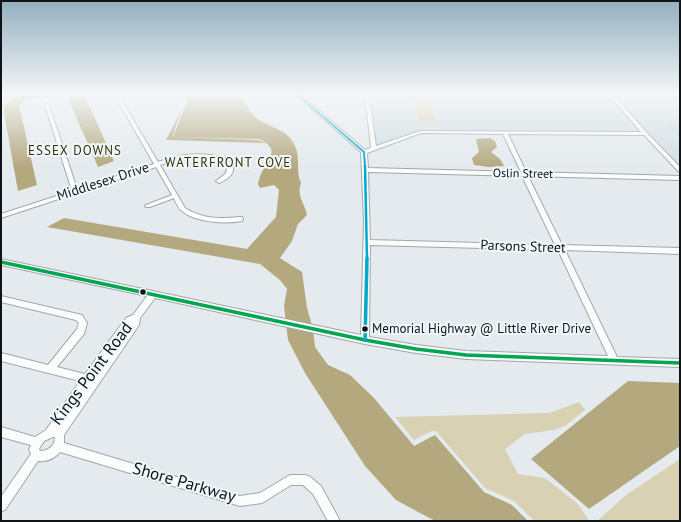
<!DOCTYPE html>
<style>
body{margin:0}
#map{position:relative;width:681px;height:522px;overflow:hidden;background:#e4eaee;font-family:"PT Sans",sans-serif}
canvas{display:block}
.frame{position:absolute;inset:0;border:2px solid #101416;pointer-events:none}
</style>
<div id="map">
<canvas width="681" height="522"></canvas>
<div class="frame"></div>
</div>
<script>
const ctx = document.querySelector('canvas').getContext('2d');
ctx.lineJoin = 'round';
function paint(path, color) { ctx.fillStyle = color; ctx.fill(path, 'evenodd'); }
function stroke(path, color, width, dash) { ctx.strokeStyle = color; ctx.lineWidth = width; ctx.lineCap = dash ? 'butt' : 'round'; ctx.setLineDash(dash || []); ctx.stroke(path); }
function label(font, color, halo, rows, align = 'center') {
  ctx.font = font + ' "PT Sans",sans-serif'; ctx.lineWidth = 4; ctx.setLineDash([]); ctx.textBaseline = 'middle'; ctx.strokeStyle = halo; ctx.fillStyle = color; for (const [text, x, y, turn = 0] of rows) {
    ctx.save(); ctx.translate(x, y); ctx.rotate((+turn || 0) * Math.PI / 180); ctx.textAlign = isNaN(turn) ? turn : align; if (halo) ctx.strokeText(text, 0, 0); ctx.fillText(text, 0, 0); ctx.restore();
  }
}
paint(new Path2D(`
 M369 94H411L419 123 439 118 434 116 428 94H608L642 133 420 131 376 146Z
 M612 94H673L680 98V167L648 134Z`), '#d0dde3');
paint(new Path2D(`
 M411 94H428L434 116 441 122 419 123Z
 M579 402 585 410 565 426 554 430 525 434 505 449 518 474 545 478 578 504 589 521H534L514 501 485 488 436 431H432L414 440 395 417 549 413Z
 M680 459V521H597L626 495Z`), '#d9d1b4');
paint(new Path2D(`
 M14 94H51L26 100 19 105 37 185 18 191 4 113V106L13 99Z
 M57 94H84L114 161 98 167 67 96Z
 M190 94H243L242 97 248 107 249 110C252 114 256 118 261 121 273 128 289 131 295 146 301 159 295 171 301 183 296 195 305 204 307 215L298 224 292 241 280 258 302 272 307 308 313 329 315 347 328 365 350 375 374 398 414 446 435 435 484 492 512 505 528 521H435L396 500 365 466 305 373 288 340 284 306 287 289 280 280 260 264 47 227 64 218 247 249 276 217 279 190 274 185 260 188 258 184C259 180 260 175 262 172 270 156 280 149 259 139L173 137Z
 M183 107 172 137 258 140 265 143 166 140Z
 M490 138 495 141 497 147 491 152 500 159 504 166 489 167 474 165 472 158 479 152 476 139Z
 M628 381 680 383V446L589 509 531 459Z`), '#b4a87f');
paint(new Path2D(`
 M665 122 680 123V138Z`), '#c7d7df');
const minor = new Path2D(`
 M114 94H118L158 162C165 160 172 157 179 156 190 153 237 152 233 171 231 177 224 181 219 183L216 181 225 174 227 170 225 163C207 151 180 159 160 165L185 208C202 219 221 219 240 217H242L243 219 242 221C226 224 196 223 182 211 178 208 176 203 174 198L150 207H146L145 206 146 205 172 195 156 167 1 218V214L72 191 45 105V104L49 105 77 189 154 164Z
 M295 94H300L365 150 371 148 365 94H369L376 146 420 131 641 132 608 94H613L647 133 680 167V172L678 171 644 135 508 134 526 172 680 176V180L528 176 562 245 680 248V254L565 250 617 357 680 359V367L466 359 416 353 365 344 155 298 140 318 139 325 64 435V443L240 496 260 493 290 475H305L309 476 321 486 340 521H328L313 494 303 485H291L262 503 240 506 60 452C55 458 47 462 38 461L5 510 1 511V497L31 454 29 449 31 445 1 437V427L35 437 46 430 80 381 1 361V353L48 365 77 329 79 323 76 320 1 302V296L82 315 87 323 84 334 57 367 85 374 126 318 133 315 147 296 1 265V259L361 335 364 222 361 152ZM421 133 503 134 521 172 368 168 367 153ZM368 172 522 176 555 245 370 240ZM370 245 558 250 608 356 466 351 416 345 369 337ZM53 437H55C55 446 48 451 40 451L39 449 44 441Z
 M673 94H680V97L673 95Z`);
stroke(minor, '#a2a7aa', 2);
paint(minor, '#fbfcfc');
stroke(new Path2D(`
 M1 262 365 340 416 349 466 355 680 363`), '#00a651', 3.5);
stroke(new Path2D(`
 M297 94 364 152 365 167`), '#00a9ce', 2);
stroke(new Path2D(`
 M365 166 367 259`), '#00a9ce', 2.5);
stroke(new Path2D(`
 M365 340 367 258`), '#00a9ce', 3.5);
const sky = ctx.createLinearGradient(0, 0, 0, 168);
sky.addColorStop(0, '#93afbe');
sky.addColorStop(0.56, '#f3f6f7');
sky.addColorStop(1, '#f3f6f700');
ctx.fillStyle = sky;
ctx.fillRect(0, 0, 681, 168);
for (const [x, y, r, color] of [
 [143,292,3.5,"#101416"],
 [365,329,3.5,"#101416"]
]) { const dot = new Path2D(); dot.arc(x, y, r, 0, 2 * Math.PI); ctx.fillStyle = color; ctx.fill(dot); stroke(dot, '#eff8fd', 1.5); }
label('12px', '#101416', '#eff8fd', [
 ["Oslin Street",523,174,1]
]);
ctx.letterSpacing = '1px';
label('13px', '#392d02', '#eff8fd', [
 ["ESSEX DOWNS",75,151],
 ["WATERFRONT COVE",228,163]
]);
ctx.letterSpacing = '0px';
label('13px', '#101416', '#eff8fd', [
 ["Memorial Highway @ Little River Drive",372,329]
], 'left');
label('14px', '#101416', '#eff8fd', [
 ["Middlesex Drive",103,182,-18],
 ["Parsons Street",523,247,2]
]);
label('17px', '#101416', '#eff8fd', [
 ["Kings Point Road",92,374,-53],
 ["Shore Parkway",184,483,16]
]);
</script>
